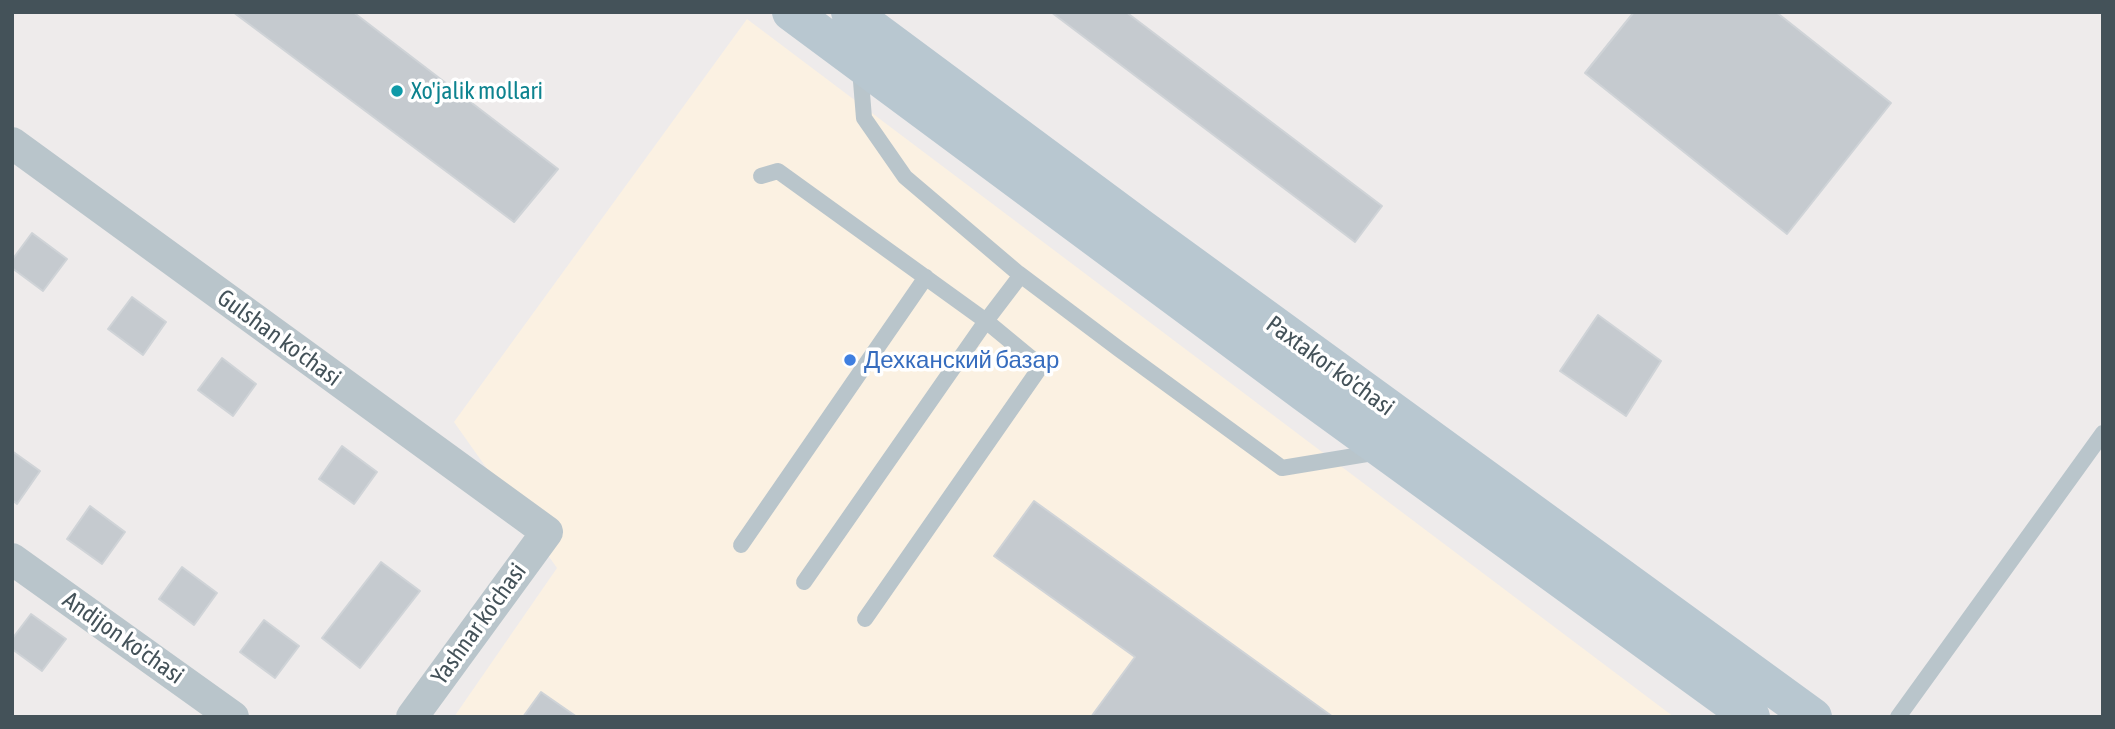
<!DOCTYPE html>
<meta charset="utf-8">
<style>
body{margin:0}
#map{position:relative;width:2115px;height:729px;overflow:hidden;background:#eeebeb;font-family:"Asap Condensed",sans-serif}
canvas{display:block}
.frame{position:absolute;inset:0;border:14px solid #445259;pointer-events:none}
</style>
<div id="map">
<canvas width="2115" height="729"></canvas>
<div class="frame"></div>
</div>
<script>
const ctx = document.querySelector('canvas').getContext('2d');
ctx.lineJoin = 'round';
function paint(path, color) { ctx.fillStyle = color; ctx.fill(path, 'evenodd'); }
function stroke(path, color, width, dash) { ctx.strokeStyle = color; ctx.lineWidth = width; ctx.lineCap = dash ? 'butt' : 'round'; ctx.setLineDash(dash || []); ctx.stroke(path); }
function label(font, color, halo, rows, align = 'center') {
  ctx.font = font + ' "Asap Condensed",sans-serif'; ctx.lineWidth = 7; ctx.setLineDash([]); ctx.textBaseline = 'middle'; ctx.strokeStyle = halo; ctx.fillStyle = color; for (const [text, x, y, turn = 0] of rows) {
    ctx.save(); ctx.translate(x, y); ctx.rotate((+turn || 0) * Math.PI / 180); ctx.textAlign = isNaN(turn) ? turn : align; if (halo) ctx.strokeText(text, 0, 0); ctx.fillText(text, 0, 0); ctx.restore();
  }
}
paint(new Path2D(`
 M747 19 1674 717H454L557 568 454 422Z`), '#fbf1e2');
const building = new Path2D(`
 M233 12H353L558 169 514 222Z
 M1051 12H1126L1382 206 1355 242Z
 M1634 12H1776L1891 103 1787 234 1585 73Z
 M32 233 67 259 43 291 12 268V260Z
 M132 297 166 322 143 355 108 329Z
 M1598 315 1661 361 1626 416 1560 371Z
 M222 358 256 384 233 416 198 390Z
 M342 446 377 472 354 504 319 479Z
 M12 451 40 471 17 504 12 500Z
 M1034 501 1333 717H1091L1135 657 994 556Z
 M90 506 125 532 102 564 67 539Z
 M381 562 420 591 360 668 322 638Z
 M182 567 217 593 194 625 159 599Z
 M31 614 66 639 42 671 12 649V639Z
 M264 620 299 646 275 678 240 652Z
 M541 692 577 717H523Z`);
paint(building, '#c5cacf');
stroke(building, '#cfd3d7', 2);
stroke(new Path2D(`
 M860 69 864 118 905 177 1018 273 1119 349 1282 468 1379 452
 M761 176 778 171 986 321 1032 359 1037 372 865 619
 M741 545 926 277
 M804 582 986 321 1021 275
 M1898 717 2103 433`), '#b9c5cb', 16);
stroke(new Path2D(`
 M12 143 547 532 412 717
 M12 559 233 717`), '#b9c5cb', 32);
stroke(new Path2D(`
 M791 12 1306 394 1751 717
 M850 12 1141 228 1813 717`), '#b8c7d0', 38);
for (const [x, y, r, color] of [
 [397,91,7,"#0f9aa8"],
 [850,360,7,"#3f7fe0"]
]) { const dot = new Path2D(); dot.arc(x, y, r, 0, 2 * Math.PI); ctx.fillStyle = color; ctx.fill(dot); stroke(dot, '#fff', 2.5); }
label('24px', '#0d838f', '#fff', [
 ["Xo'jalik mollari",411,91]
], 'left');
label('24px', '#445259', '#fff', [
 ["Gulshan ko'chasi",279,338,36],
 ["Paxtakor ko'chasi",1330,366,36],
 ["Yashnar ko'chasi",479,624,-54],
 ["Andijon ko'chasi",123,638,35]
]);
label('24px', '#366cbe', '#fff', [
 ["Дехканский базар",864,360]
], 'left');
</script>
